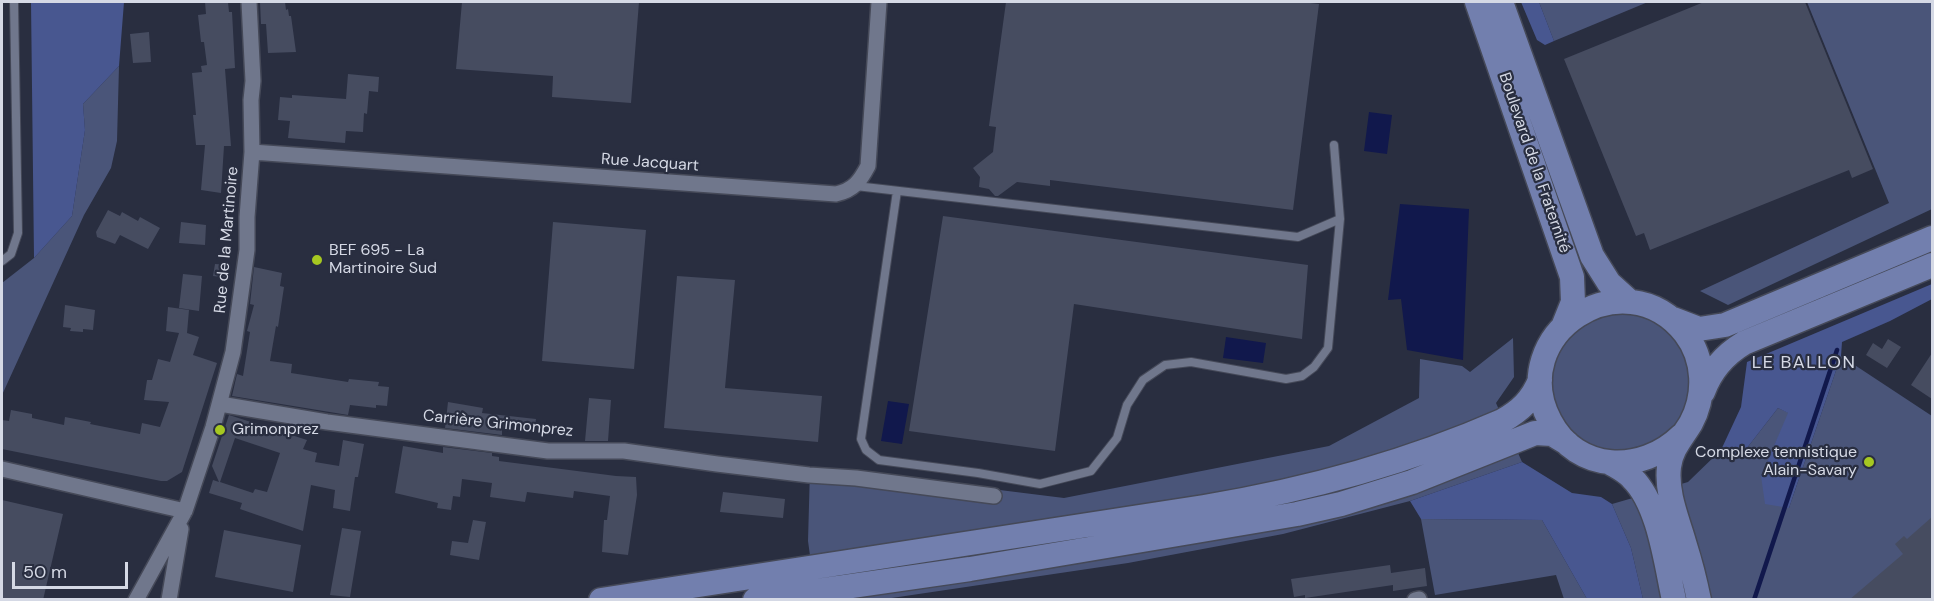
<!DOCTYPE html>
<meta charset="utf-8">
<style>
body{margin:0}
#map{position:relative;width:1934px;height:601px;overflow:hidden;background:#292e40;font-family:"DM Sans",sans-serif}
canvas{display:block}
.frame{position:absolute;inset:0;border:3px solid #d5d9e5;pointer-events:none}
.scale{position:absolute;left:12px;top:562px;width:116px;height:27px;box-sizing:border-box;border:3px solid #d5d9e5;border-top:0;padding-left:8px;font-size:18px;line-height:21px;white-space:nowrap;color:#d5d9e5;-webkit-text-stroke:4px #292e40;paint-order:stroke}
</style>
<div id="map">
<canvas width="1934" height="601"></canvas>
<div class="frame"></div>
<div class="scale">50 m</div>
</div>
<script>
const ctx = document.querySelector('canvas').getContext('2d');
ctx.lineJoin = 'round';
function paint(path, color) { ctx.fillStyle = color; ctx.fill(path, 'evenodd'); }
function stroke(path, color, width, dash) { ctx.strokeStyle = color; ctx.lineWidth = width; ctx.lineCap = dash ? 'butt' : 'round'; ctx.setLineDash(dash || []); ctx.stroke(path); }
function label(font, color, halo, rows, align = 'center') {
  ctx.font = font + ' "DM Sans",sans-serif'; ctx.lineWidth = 4.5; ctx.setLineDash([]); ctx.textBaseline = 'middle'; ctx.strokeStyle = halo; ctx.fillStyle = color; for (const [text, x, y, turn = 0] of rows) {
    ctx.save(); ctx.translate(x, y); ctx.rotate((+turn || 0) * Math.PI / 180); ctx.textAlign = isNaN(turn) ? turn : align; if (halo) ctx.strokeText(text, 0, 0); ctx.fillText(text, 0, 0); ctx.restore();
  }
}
paint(new Path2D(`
 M1539 2H1648L1554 41Z
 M1807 2H1932V209L1728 305 1700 291 1889 203Z
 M119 66 117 141 111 168 84 215 2 395V283L34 258 72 216 85 130 83 104Z
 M1550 382a70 70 0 1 1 140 0a70 70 0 1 1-140 0Z
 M1513 338 1514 377 1496 403 1522 462 1410 501 1283 534 1128 563 885 599H816L808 541 810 469 863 473 1064 498 1329 446 1419 398 1420 359 1462 366 1470 372Z
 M1841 356 1932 416V599H1643L1631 548 1612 504 1688 482 1721 450 1740 457 1778 408 1789 413 1761 476 1789 508Z
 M1421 519 1542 520 1587 599H1564L1556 575 1435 595Z`), '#4a5579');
paint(new Path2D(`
 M31 2H124L119 66 83 104 85 130 72 216 34 258Z
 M1521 2H1539L1554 41 1545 45 1537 40Z
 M1932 284V299L1890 321 1842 342 1841 356 1789 508 1765 504 1761 476 1788 413 1778 408 1740 457 1721 450 1741 407 1747 362Z
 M1522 462 1572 493 1601 497 1612 504 1631 548 1643 599H1587L1542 520 1421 519 1410 501Z`), '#485790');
paint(new Path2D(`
 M1369 112 1392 115 1387 154 1364 151Z
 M1400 204 1469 209 1463 360 1407 350 1401 299 1388 300Z
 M1226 337 1266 343 1263 363 1223 358Z
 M888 401 909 404 902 444 881 441Z`), '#11184c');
stroke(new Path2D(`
 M1754 600 1837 350`), '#11184c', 4.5);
paint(new Path2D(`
 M205 2H228L229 12H232L235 68 225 69 231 146H224L221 193 201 190 205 145H196L193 115H196L192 73 202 72 201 66 207 65 204 42H201L198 15 206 14Z
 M260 2H285L286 10 288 9 289 16H291L296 52 268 53 266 24H261Z
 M462 2H639L631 103 552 97 553 76 456 69Z
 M1006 2H1302L1319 4 1293 210 1050 180V186L1017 182 998 196H995L989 189 979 187 980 177 973 168 993 152 996 127 989 126Z
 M1704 2H1805L1873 169 1852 178 1849 170 1650 250 1644 233 1636 236 1564 59Z
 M149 32 151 62 133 63 130 34Z
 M348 74 379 77 378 92 369 91 367 114 364 113 363 132 346 131 345 143 288 138 290 121 278 120 280 97 292 98V95L346 99Z
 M108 210 120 216 122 212 138 221 140 217 160 228 148 249 120 235 115 244 97 237 96 232Z
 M943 216 1308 265 1302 339 1074 304 1055 451 909 431Z
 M181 222 206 225 205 245 179 243Z
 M553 222 646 230 634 369 542 361Z
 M215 264 230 265 228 278 213 276Z
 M254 267 282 273 280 286 284 287 278 327 276 326 270 361 292 364 291 373 348 382 349 379 379 382 378 386 389 387 387 406 376 405V408L350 405 348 415 232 396 237 374 243 376 250 332 247 331 254 305 250 304Z
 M183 274 202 276 199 311 179 308Z
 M677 276 735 280 725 388 822 396 818 442 664 428Z
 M65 305 95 310 93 330 83 329V332L70 331 71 328 63 327Z
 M168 307 189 310 187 333 199 337 193 355 217 363 182 472 167 481H161L2 449V420L9 421 11 410 32 414V418L64 425 65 417 91 422 90 424 140 434 142 423 160 427 169 402 144 400 147 380H152L158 359 170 362 179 333 166 331Z
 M1888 339 1901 347 1887 368 1866 355 1873 343 1882 349Z
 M1932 353V399L1911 385Z
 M589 398 611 400 608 441H585Z
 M448 402 483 408 482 413 536 419 534 432 502 429V435L445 428Z
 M229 415 307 440 303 449 317 453 315 462 339 466 343 440 364 444 358 477H355L350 511 333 508 335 490 311 485 303 531 240 509 242 503 209 493 213 480 219 482 212 466ZM235 438 280 453 267 492 255 489 253 493 220 482Z
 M403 446 443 453V447L492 453V456L499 457V461L616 476 636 477 637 495 628 555 602 552 604 520H607L610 496 574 491 573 498 527 492 525 502 490 497 492 483 462 479 460 497 453 496 451 510 437 508 438 503 395 493Z
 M723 492 785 499 783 518 720 512Z
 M2 500 63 514 43 600H2Z
 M1932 517V600H1849L1903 554 1895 544 1904 536 1907 539Z
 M473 520 486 522 479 560 450 555 452 541 468 543Z
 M342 528 361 531 350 597 330 595Z
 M224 530 301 545 293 592 215 577Z
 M1390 565 1391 573 1425 568 1427 586 1393 591V585L1305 598V595L1294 597 1291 579Z`), '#464c60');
const lane = new Path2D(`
 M856 186 1298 237 1340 219 1334 145
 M897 191 861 439 866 450 879 460 978 473 1040 484 1091 471 1117 438 1127 405 1143 380 1165 365 1191 362 1286 379 1302 376 1314 367 1328 348 1340 219
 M2 261 11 254 18 233 14 2`);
const street = new Path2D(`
 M252 152 836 194C854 190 860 181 868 166L879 2
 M220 404 327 422 548 451H624L717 464 809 475 856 478 994 496
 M2 469 185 511
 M136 600 185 511 213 427 233 352 247 250V217L252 152 251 100 253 81 249 2
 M169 600 181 529
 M1415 600 1419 599`);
const primary = new Path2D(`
 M1477 2 1572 277 1573 302 1563 327
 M1501 2 1592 256 1609 283 1630 302
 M1673 319 1699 329 1725 325 1932 238
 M1703 392C1711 370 1724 355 1744 343L1932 265
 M1681 436C1642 474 1577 473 1550 421 1504 334 1624 256 1685 333 1705 359 1706 395 1691 423 1682 438 1671 449 1669 467 1666 493 1677 518 1684 542 1690 561 1695 580 1699 600
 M1609 462C1617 467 1626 471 1632 478 1659 504 1666 564 1674 600
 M601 600 1204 507C1307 490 1406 463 1502 421 1520 411 1532 400 1540 380
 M755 600 970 569 1297 514 1341 504 1412 482 1535 433 1552 434 1567 443`);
stroke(lane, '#454958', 10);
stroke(street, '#454958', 18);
stroke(primary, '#454958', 27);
stroke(lane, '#70778c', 8);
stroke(street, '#70778c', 15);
stroke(primary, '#727fae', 24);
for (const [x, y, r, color] of [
 [317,260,6,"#a6c821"],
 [220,430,6,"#a6c821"],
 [1869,462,6,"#a6c821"]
]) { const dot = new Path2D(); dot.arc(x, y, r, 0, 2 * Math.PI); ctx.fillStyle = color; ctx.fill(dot); stroke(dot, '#292e40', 2); }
label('16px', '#d5d9e5', '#292e40', [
 ["Rue Jacquart",650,163,4],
 ["Boulevard de la Fraternité",1534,163,71],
 ["Rue de la Martinoire",227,240,-85],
 ["Carrière Grimonprez",498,424,6]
]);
label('16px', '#d5d9e5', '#292e40', [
 ["BEF 695 - La",329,251],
 ["Martinoire Sud",329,269],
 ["Grimonprez",232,430],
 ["Complexe tennistique",1857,453,"right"],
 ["Alain-Savary",1857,471,"right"]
], 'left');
ctx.letterSpacing = '1.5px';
label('18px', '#d5d9e5', '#292e40', [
 ["LE BALLON",1804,363]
]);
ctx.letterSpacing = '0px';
</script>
